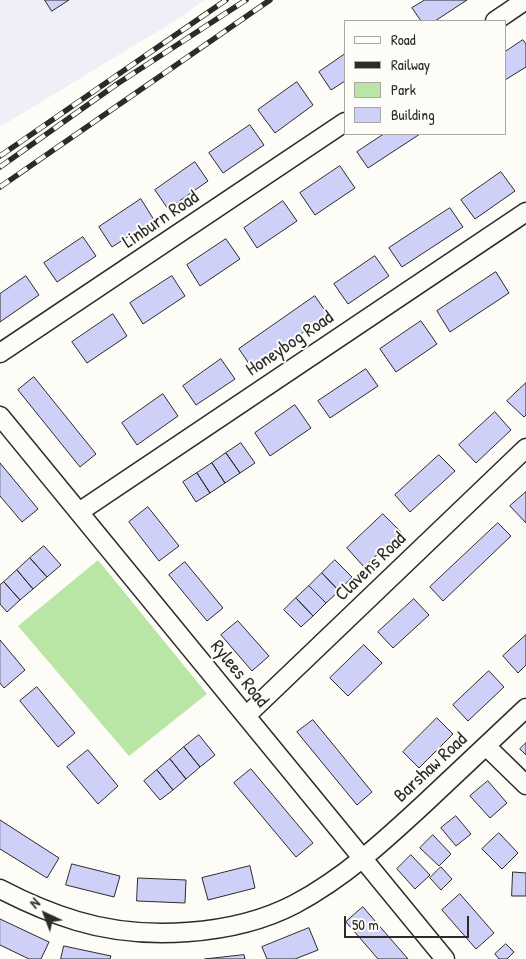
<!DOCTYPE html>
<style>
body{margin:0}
#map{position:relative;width:526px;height:959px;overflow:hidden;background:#fdfcf7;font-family:"Patrick Hand",sans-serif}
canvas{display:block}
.legend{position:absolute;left:344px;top:20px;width:162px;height:115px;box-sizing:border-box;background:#fdfcf7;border:1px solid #a9a8a5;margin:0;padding:6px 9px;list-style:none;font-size:15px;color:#2b2b2b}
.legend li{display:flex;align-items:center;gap:10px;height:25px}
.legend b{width:25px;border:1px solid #a9a8a5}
.north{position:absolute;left:20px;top:889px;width:50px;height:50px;-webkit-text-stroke:4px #fdfcf7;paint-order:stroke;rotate:317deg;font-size:14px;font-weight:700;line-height:20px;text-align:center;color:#2b2b2b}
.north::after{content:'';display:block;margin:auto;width:18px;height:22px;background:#2b2b2b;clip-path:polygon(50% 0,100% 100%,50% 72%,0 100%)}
.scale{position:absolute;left:344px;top:916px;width:125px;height:22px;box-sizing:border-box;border:2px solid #2b2b2b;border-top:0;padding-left:6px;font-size:15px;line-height:18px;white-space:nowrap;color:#2b2b2b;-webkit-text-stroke:4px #fdfcf7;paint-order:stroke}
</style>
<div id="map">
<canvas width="526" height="959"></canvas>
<ul class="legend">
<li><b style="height:6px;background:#fdfcf7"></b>Road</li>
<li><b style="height:6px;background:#2b2b2b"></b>Railway</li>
<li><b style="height:14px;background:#b9e6a4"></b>Park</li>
<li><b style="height:14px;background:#cfd0f8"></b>Building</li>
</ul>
<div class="north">N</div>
<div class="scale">50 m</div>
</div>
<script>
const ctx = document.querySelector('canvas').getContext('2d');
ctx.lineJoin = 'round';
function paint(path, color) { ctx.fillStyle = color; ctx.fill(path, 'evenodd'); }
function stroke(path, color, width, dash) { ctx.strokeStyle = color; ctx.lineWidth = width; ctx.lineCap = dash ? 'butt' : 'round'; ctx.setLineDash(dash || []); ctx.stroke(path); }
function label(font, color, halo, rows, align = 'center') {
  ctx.font = font + ' "Patrick Hand",sans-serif'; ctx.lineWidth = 4; ctx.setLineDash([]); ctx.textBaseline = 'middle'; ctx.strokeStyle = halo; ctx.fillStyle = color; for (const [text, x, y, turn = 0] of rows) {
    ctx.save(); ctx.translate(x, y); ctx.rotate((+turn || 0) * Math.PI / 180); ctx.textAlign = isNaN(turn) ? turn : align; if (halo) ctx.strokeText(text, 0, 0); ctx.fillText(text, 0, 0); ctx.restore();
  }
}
paint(new Path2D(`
 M0 0H204L181 17 0 127Z`), '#efeff7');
paint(new Path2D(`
 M98 560 207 694 129 756 18 626Z`), '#b9e6a4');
const building = new Path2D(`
 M45 0H69L52 11Z
 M425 0H467L435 21H421L412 8Z
 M523 40 526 44V67L505 80V52Z
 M345 54V81L331 90 319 72Z
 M297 82 313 105 275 133 258 110Z
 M250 125 264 145 223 173 209 153Z
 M384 134H420L368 168 357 152Z
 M195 162 208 181 168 209 155 190Z
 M340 166 355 188 315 215 300 193Z
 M501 172 515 191 475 219 461 200Z
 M141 199 154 220 112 247 99 227Z
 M283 201 297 221 257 248 244 228Z
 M450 208 463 227 402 267 389 248Z
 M83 237 96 256 57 282 44 263Z
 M226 239 240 259 200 286 187 265Z
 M375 256 389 276 348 304 334 284Z
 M496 272 509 293 450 332 437 311Z
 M26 276 39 295 0 322V294Z
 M172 276 185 296 143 324 130 303Z
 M315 296 328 315 252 368 239 349Z
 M113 314 127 336 87 363 72 342Z
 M421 321 437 344 396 372 380 349Z
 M221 359 235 379 196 405 183 386Z
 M366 369 378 386 330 418 318 401Z
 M34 377 96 454 80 467 18 390Z
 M526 383V415L524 417 507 401Z
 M163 394 178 416 137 445 122 423Z
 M295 405 311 428 270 456 255 433Z
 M495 412 511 430 476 463 459 445Z
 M241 443 255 463 240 473 226 453Z
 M226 453 240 473 225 483 212 463Z
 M439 455 455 471 410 512 395 495Z
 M0 463 38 509 22 522 0 496Z
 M212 463 225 483 210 493 197 473Z
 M197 473 210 493 196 502 183 482Z
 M526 492V523L510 506Z
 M148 507 179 546 159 561 129 522Z
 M383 514 401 532 364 567 347 548Z
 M498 523 511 536 443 601 430 587Z
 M44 546 61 565 47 577 30 558Z
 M30 558 47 577 33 589 17 570Z
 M335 560 352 577 339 591 322 573Z
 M185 562 223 608 207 621 169 575Z
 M17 570 33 589 20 600 4 582Z
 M322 573 339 591 326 603 309 586Z
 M4 582 20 600 7 612 0 604V585Z
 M309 586 326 603 313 616 296 598Z
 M296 598 313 616 301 627 284 610Z
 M414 599 429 615 393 648 378 632Z
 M238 621 269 656 252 671 221 635Z
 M526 635V665L518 673 503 656Z
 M0 640 25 670 4 688 0 683Z
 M364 645 382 663 348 696 330 678Z
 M489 671 504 687 468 721 453 705Z
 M37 687 75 733 58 747 20 701Z
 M437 718 453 734 419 768 403 752Z
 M313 720 372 792 357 805 297 732Z
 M199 735 215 755 200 767 184 747Z
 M526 743V755L520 749Z
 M184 747 200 767 186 779 170 759Z
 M88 750 118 786 98 804 67 767Z
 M170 759 186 779 173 790 157 770Z
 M251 769 313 843 296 857 234 783Z
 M157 770 173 790 160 800 144 781Z
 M488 781 507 803 490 818 470 796Z
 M456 816 471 834 456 846 441 828Z
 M0 820 59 858 47 878 0 849Z
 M499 833 518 853 502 869 482 849Z
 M433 835 451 854 439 866 420 848Z
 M411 855 430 875 415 889 397 869Z
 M72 864 120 876 114 897 66 885Z
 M250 866 255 888 208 900 202 878Z
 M441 867 452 879 441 890 430 878Z
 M513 872 526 873V896H512Z
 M138 878 186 880 185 903 137 901Z
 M460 894 494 933 476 949 442 910Z
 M363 907 408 959H378L346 922Z
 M0 919 49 942 41 959H29L0 945Z
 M309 928 318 950 295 959H267L262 947Z
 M506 944 514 952 507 959H499L495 954Z
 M64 946 111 956 110 959H61Z
 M244 955 245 959H205Z`);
paint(building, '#cfd0f8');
stroke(building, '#2b2b2b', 1);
const minor = new Path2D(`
 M495 21 526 0
 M0 353 345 122
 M0 416 445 959
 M79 512 526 212
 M246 716 526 448
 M486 746 526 785
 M0 889C25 902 50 913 77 921 143 941 234 936 295 904 344 878 384 841 424 804 458 772 492 740 526 708`);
stroke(minor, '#2b2b2b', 21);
stroke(minor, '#fdfcf7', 18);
const rail = new Path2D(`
 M0 156 226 0
 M0 167 117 84 246 0
 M0 187 270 0`);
stroke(rail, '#2b2b2b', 5.5);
stroke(rail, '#fdfcf7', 4, [11]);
label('19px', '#2b2b2b', '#fdfcf7', [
 ["Linburn Road",161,220,-34],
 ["Honeybog Road",290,344,-34],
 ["Clavens Road",371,567,-44],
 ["Rylees Road",239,674,51],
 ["Barshaw Road",431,768,-43]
]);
</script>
